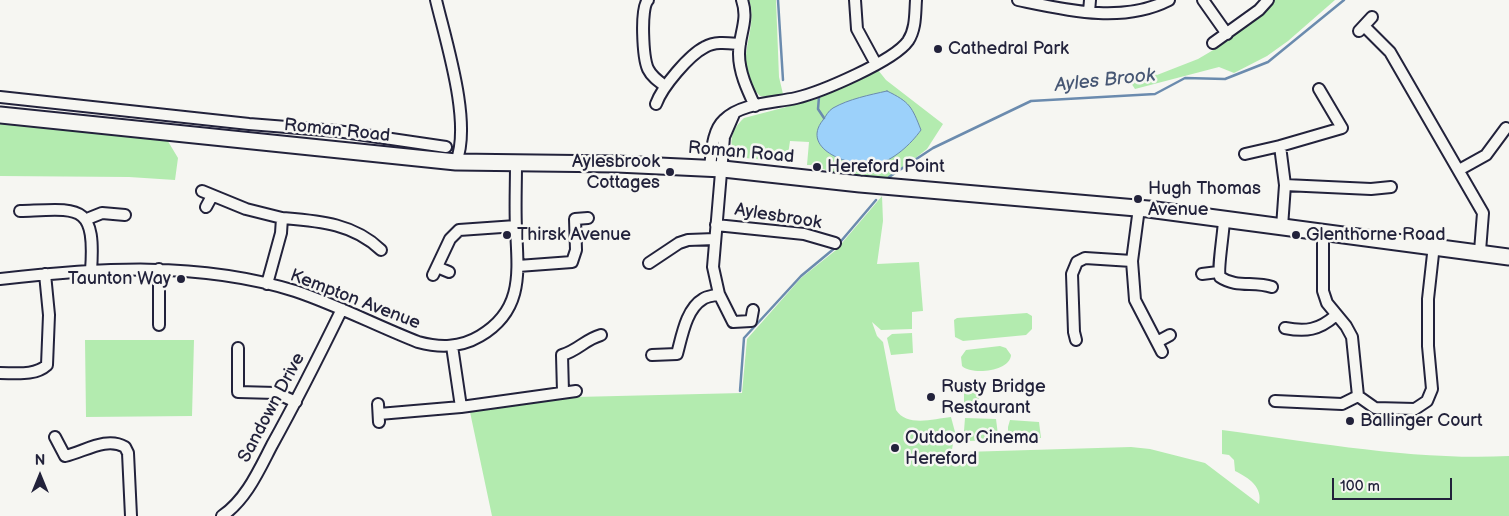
<!DOCTYPE html>
<style>
body{margin:0}
#map{position:relative;width:1509px;height:516px;overflow:hidden;background:#f6f6f2;font-family:"Balsamiq Sans",sans-serif}
canvas{display:block}
.north{position:absolute;left:15px;top:451px;width:50px;height:50px;-webkit-text-stroke:4px #f6f6f2;paint-order:stroke;rotate:0deg;font-size:14px;font-weight:700;line-height:20px;text-align:center;color:#22223b}
.north::after{content:'';display:block;margin:auto;width:18px;height:22px;background:#22223b;clip-path:polygon(50% 0,100% 100%,50% 72%,0 100%)}
.scale{position:absolute;left:1332px;top:478px;width:120px;height:22px;box-sizing:border-box;border:2px solid #22223b;border-top:0;padding-left:6px;font-size:15px;line-height:18px;white-space:nowrap;color:#22223b;-webkit-text-stroke:4px #f6f6f2;paint-order:stroke}
</style>
<div id="map">
<canvas width="1509" height="516"></canvas>
<div class="north">N</div>
<div class="scale">100 m</div>
</div>
<script>
const ctx = document.querySelector('canvas').getContext('2d');
ctx.lineJoin = 'round';
function paint(path, color) { ctx.fillStyle = color; ctx.fill(path, 'evenodd'); }
function stroke(path, color, width, dash) { ctx.strokeStyle = color; ctx.lineWidth = width; ctx.lineCap = dash ? 'butt' : 'round'; ctx.setLineDash(dash || []); ctx.stroke(path); }
function label(font, color, halo, rows, align = 'center') {
  ctx.font = font + ' "Balsamiq Sans",sans-serif'; ctx.lineWidth = 5; ctx.setLineDash([]); ctx.textBaseline = 'middle'; ctx.strokeStyle = halo; ctx.fillStyle = color; for (const [text, x, y, turn = 0] of rows) {
    ctx.save(); ctx.translate(x, y); ctx.rotate((+turn || 0) * Math.PI / 180); ctx.textAlign = isNaN(turn) ? turn : align; if (halo) ctx.strokeText(text, 0, 0); ctx.fillText(text, 0, 0); ctx.restore();
  }
}
paint(new Path2D(`
 M749 0H776L779 77 783 94 767 97 760 96C729 65 760 32 749 0Z
 M1274 0H1335L1288 41 1267 56 1234 73 1219 67 1135 89 1127 77 1152 72 1157 75 1198 59 1215 49 1260 17Z
 M878 70 886 80 943 124 927 149 889 179 847 177 820 168V165H807L809 142 790 141 787 162 735 157C728 141 732 129 744 118L813 100Z
 M0 123 166 138 178 158 175 180 129 177 0 176Z
 M882 196 883 221 877 264 919 262 923 311 912 312V329L881 330 872 322 877 336 883 342 896 410C907 427 933 419 951 417L955 432 950 461 955 455 964 452 1131 447 1150 449 1205 463 1259 504C1263 487 1249 478 1235 471L1234 460 1229 455 1222 454V430C1313 442 1417 461 1509 456V516H492L470 412 576 397 742 393 747 339 801 278 836 250Z
 M1027 313 1032 316V329L1026 335 963 341 955 337 954 320 957 318Z
 M912 333 913 353 891 355 887 338 892 334Z
 M85 340H194L192 416 86 417Z
 M1000 346 1006 348 1011 355C1010 372 971 375 962 366L961 357 966 350Z
 M967 387H975L978 390 979 399 973 400V410L964 403V391Z
 M965 418 996 419 998 435 996 440 968 441 964 431Z
 M1010 420 1039 422 1041 438H1008V427Z`), '#b3ebaf');
const water = new Path2D(`
 M887 91C910 102 912 107 921 130 911 144 893 161 876 164 853 168 799 150 823 120 826 116 828 111 833 108 849 99 869 95 887 91Z`);
paint(water, '#9cd1fa');
stroke(water, '#6b8bae', 1);
stroke(new Path2D(`
 M778 0 783 80
 M819 97 818 109 824 118
 M889 177 933 148 1031 101 1155 94 1185 78 1225 79 1268 62 1344 0
 M740 391 744 338 801 276 836 247 876 200`), '#6b8bae', 2.5);
const minor = new Path2D(`
 M436 0C446 42 472 123 456 162
 M648 0C640 8 643 58 648 69 652 77 658 81 665 86
 M742 0C749 20 739 34 739 54 739 72 747 89 755 106
 M855 0 857 29 876 64
 M1018 0C1066 10 1122 24 1169 0
 M1203 0 1227 34
 M1089 12 1090 0
 M1364 26 1390 52 1483 213 1480 251
 M1359 31 1372 17
 M1213 43 1259 10 1268 0
 M0 97 249 124 337 131 446 147
 M656 104C662 87 689 55 705 47 715 41 728 43 740 44
 M734 114 724 137 713 267 719 294 733 322 751 321 753 310
 M1245 154 1280 146
 M710 167C712 153 712 131 724 120 741 103 773 103 796 98 821 92 894 61 908 41 916 29 915 14 916 0
 M1459 170 1486 155 1506 128
 M1285 185 1371 189 1391 187
 M202 191 246 209 282 218 281 233 267 284
 M206 207 212 196
 M1139 208 1132 261 1135 300 1162 352
 M20 211C79 209 96 202 91 271
 M282 218C318 221 353 223 381 250
 M87 219 102 213 125 215
 M1224 219C1224 231 1217 270 1220 277 1236 288 1254 281 1272 287
 M716 225 804 234 835 243
 M1282 227 1285 185 1280 146 1342 128 1319 89
 M1323 232V291L1327 303 1346 326 1352 337 1358 396 1375 408 1415 409 1427 401 1432 389 1428 346V299L1434 245
 M649 263 679 243 688 240 715 239
 M518 266 572 262 576 250 575 219 588 218
 M437 267 449 272
 M1202 274 1218 272
 M433 275 450 239 459 230 516 226
 M0 279C99 268 198 261 295 291 337 305 377 326 418 342 440 348 460 348 480 336 524 310 518 272 516 228 515 207 516 185 516 164
 M159 325V269
 M1285 328C1306 332 1319 330 1335 316
 M1076 340 1074 332 1072 274 1077 262 1085 258 1132 261
 M1157 342 1170 335
 M452 346 461 407
 M238 348V392L276 393 296 402
 M652 355 677 354C682 336 686 309 703 299 707 296 714 296 719 294
 M0 373C16 373 35 376 47 365L49 315 45 274
 M563 392 562 355C579 350 584 340 601 335
 M1275 401 1342 404 1358 396
 M378 404 379 422
 M379 414 461 407 576 391
 M55 437 65 456C84 452 106 436 125 447L128 453 131 516
 M222 516C246 500 259 470 272 445 297 400 320 354 342 309`);
const primary = new Path2D(`
 M0 115 456 162 617 164 723 169 860 184 1148 209 1509 257`);
stroke(minor, '#22223b', 14);
stroke(primary, '#22223b', 19);
stroke(minor, '#f6f6f2', 10);
stroke(primary, '#f6f6f2', 15);
for (const [x, y, r, color] of [
 [938,49,5,"#22223b"],
 [817,167,5,"#22223b"],
 [670,172,5,"#22223b"],
 [1138,199,5,"#22223b"],
 [507,235,5,"#22223b"],
 [1296,235,5,"#22223b"],
 [181,279,5,"#22223b"],
 [931,397,5,"#22223b"],
 [1350,421,5,"#22223b"],
 [895,448,5,"#22223b"]
]) { const dot = new Path2D(); dot.arc(x, y, r, 0, 2 * Math.PI); ctx.fillStyle = color; ctx.fill(dot); stroke(dot, '#f6f6f2', 2); }
label('18px', '#22223b', '#f6f6f2', [
 ["Cathedral Park",948,49],
 ["Aylesbrook",660,162,"right"],
 ["Cottages",660,183,"right"],
 ["Hereford Point",827,167],
 ["Hugh Thomas",1148,189],
 ["Avenue",1148,210],
 ["Thirsk Avenue",517,235],
 ["Glenthorne Road",1306,235],
 ["Taunton Way",171,279,"right"],
 ["Rusty Bridge",941,387],
 ["Restaurant",941,408],
 ["Ballinger Court",1360,421],
 ["Outdoor Cinema",905,438],
 ["Hereford",905,459]
], 'left');
label('18px', '#22223b', '#f6f6f2', [
 ["Roman Road",337,131,6],
 ["Roman Road",741,153,5],
 ["Aylesbrook",778,217,9],
 ["Kempton Avenue",355,300,21],
 ["Sandown Drive",272,408,-62]
]);
label('italic 19px', '#475774', '#f6f6f2', [
 ["Ayles Brook",1105,81,-6]
]);
</script>
